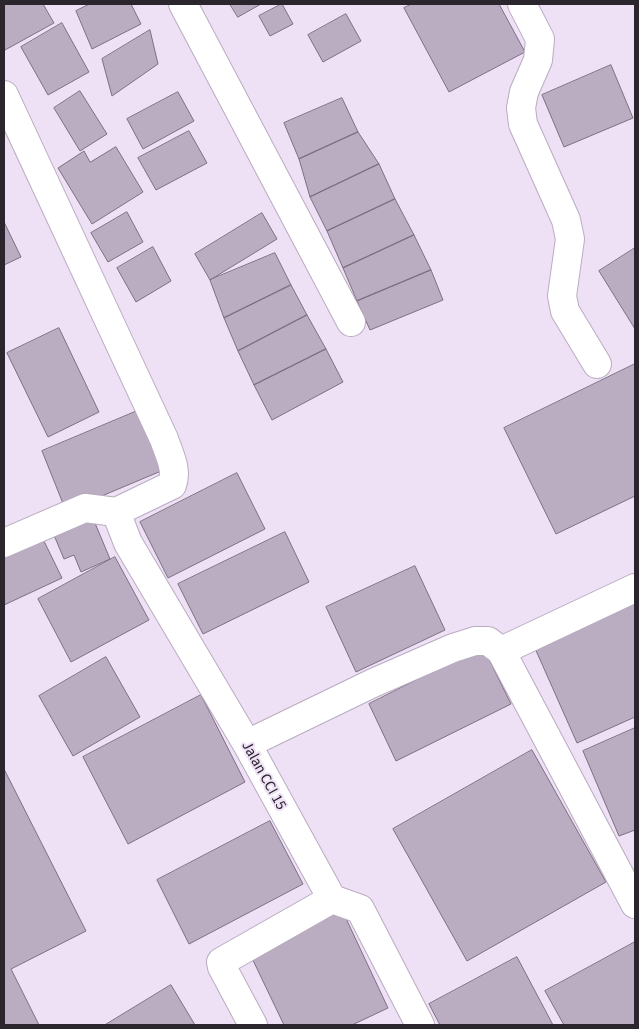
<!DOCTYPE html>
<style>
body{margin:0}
#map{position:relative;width:639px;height:1029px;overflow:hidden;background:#eee0f5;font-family:"Source Sans 3",sans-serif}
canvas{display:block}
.frame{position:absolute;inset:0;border:5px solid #2b252d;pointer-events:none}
</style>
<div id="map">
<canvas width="639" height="1029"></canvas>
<div class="frame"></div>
</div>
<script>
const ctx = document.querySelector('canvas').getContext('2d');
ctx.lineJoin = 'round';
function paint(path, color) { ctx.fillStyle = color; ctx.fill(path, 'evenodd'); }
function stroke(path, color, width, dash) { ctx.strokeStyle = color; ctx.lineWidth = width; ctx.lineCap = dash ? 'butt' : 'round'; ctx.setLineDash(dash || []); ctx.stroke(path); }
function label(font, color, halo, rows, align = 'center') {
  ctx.font = font + ' "Source Sans 3",sans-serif'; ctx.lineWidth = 4; ctx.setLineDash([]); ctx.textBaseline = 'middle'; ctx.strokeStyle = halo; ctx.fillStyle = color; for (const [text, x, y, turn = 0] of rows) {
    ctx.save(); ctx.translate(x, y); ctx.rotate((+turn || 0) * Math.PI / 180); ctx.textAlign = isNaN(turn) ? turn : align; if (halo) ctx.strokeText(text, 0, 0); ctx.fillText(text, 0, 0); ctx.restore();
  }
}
const building = new Path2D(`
 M4 4H43L54 23 5 50Z
 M90 4H131L141 24 92 49 76 11Z
 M230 4H261L238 17Z
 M282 4 293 24 270 36 259 16Z
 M412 4H499L525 52 449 92 404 8Z
 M346 14 361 41 323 62 308 35Z
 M62 23 89 72 48 95 21 47Z
 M150 30 158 64 112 96 102 59Z
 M611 65 633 118 564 147 542 95Z
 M80 91 107 134 80 151 54 108Z
 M178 92 194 121 143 149 127 119Z
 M342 98 358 132 299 159 284 123Z
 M189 131 207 163 156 190 138 158Z
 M358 132 379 164 310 197 299 159Z
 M116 147 143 192 92 224 58 168 84 151 90 162Z
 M379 164 395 199 327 231 310 197Z
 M395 199 414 235 343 268 327 231Z
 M127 212 143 242 108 262 91 233Z
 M262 213 277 239 210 280 195 254Z
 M4 222 21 257 4 265Z
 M414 235 431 270 357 301 343 268Z
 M153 247 171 281 136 302 117 268Z
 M635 248V329L599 271Z
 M275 253 291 285 224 318 210 280Z
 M431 270 443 300 370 330 357 301Z
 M291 285 307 315 238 351 224 318Z
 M307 315 326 349 254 385 238 351Z
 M59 328 99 412 48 437 7 353Z
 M326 349 343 382 272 420 254 385Z
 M635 364V496L556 534 504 428Z
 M142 409 166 469 66 511 42 451Z
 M237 473 265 529 168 578 140 522Z
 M90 511 110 559 81 572 74 555 64 559 51 528Z
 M285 532 309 582 203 634 178 584Z
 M42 537 62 578 4 605V556Z
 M115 557 149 620 71 662 38 599Z
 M415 566 445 630 356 672 326 607Z
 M635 600V717L577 743 534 646Z
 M483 647 511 704 396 761 369 704Z
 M106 657 140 717 73 756 39 696Z
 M201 695 245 782 128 844 83 757Z
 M635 728V830L619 836 583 751Z
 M532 750 606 882 467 961 393 829Z
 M4 769 86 931 11 969 39 1025H4Z
 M270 821 303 884 189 944 157 880Z
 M342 910 388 1008 352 1025H284L250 954Z
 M635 942V1025H564L545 991Z
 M517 957 553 1025H440L429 1004Z
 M171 985 195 1025H105Z`);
paint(building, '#baacc1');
stroke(building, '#7c7082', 1);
const minor = new Path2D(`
 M183 4 351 322
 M522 4 540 39 538 60 524 92 521 108 523 124 566 220 570 239 562 296 565 311 597 364
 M4 95 164 439C169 454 178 470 172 485L116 512 85 508 4 543
 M116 512 128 543 247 744 332 899 360 909 420 1025
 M501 651 635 588
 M247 744 373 683 453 648 475 641H488L501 651 635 904
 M253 1025 222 967 221 962 332 899`);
stroke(minor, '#b9acc0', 30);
stroke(minor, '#fff', 28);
label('15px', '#2b252d', '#eee0f5', [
 ["Jalan CCI 15",263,776,61]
]);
</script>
